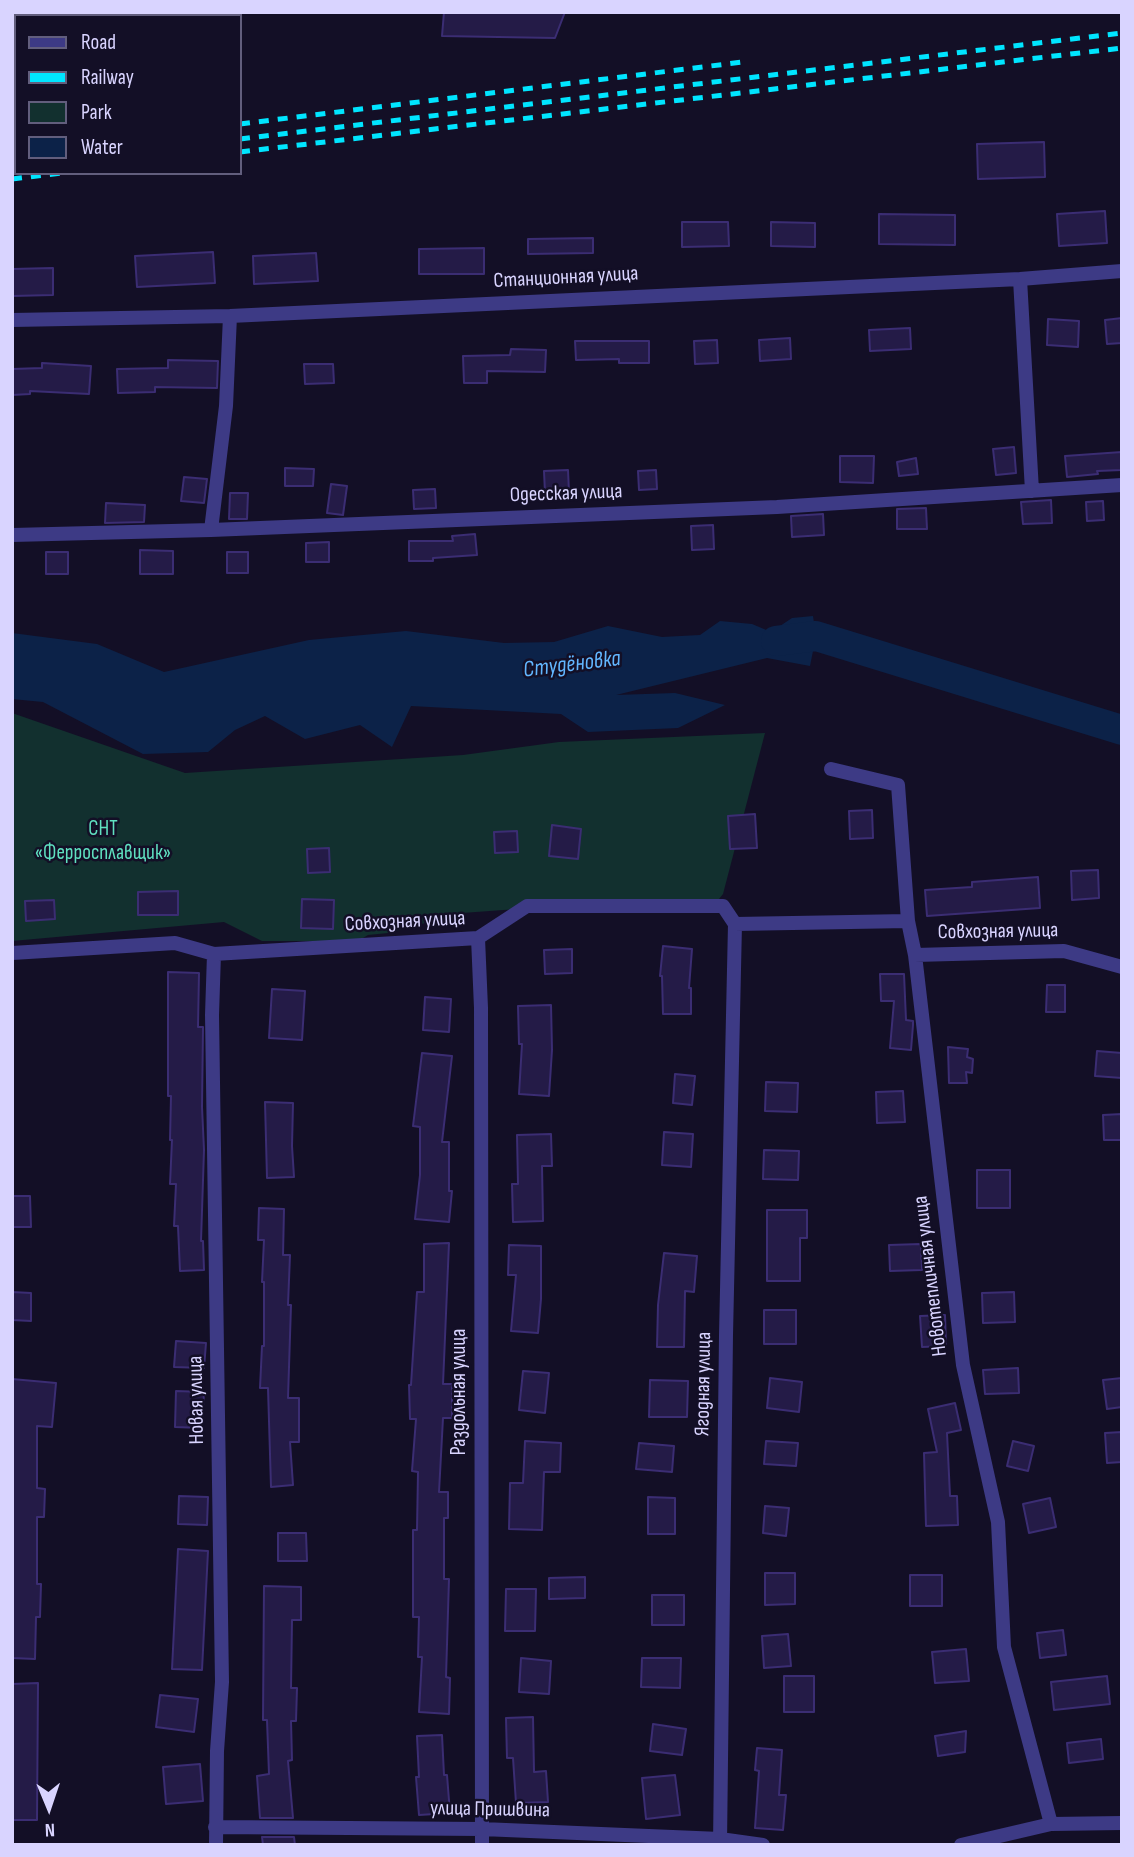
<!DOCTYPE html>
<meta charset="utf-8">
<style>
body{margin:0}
#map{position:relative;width:1134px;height:1857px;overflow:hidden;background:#130f26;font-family:"Sofia Sans Condensed",sans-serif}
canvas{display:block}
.frame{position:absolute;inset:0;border:14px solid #d9d4ff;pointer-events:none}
.legend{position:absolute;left:14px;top:14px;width:228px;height:161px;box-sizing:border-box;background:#130f26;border:2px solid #625e7d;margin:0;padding:9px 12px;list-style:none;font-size:21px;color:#d9d4ff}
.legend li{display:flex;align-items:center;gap:14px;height:35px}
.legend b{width:35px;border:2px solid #625e7d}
.north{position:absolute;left:14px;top:1773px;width:70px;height:70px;-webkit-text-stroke:5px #130f26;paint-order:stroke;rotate:178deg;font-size:19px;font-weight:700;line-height:28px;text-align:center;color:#d9d4ff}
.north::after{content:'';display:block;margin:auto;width:24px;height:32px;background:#d9d4ff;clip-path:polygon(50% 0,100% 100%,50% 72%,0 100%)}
</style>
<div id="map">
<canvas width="1134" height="1857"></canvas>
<div class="frame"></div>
<ul class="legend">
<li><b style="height:9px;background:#3d3a85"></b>Road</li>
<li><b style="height:9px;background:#00e5ff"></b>Railway</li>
<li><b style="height:19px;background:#12302f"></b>Park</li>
<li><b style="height:19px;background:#0c2248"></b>Water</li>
</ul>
<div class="north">N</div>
</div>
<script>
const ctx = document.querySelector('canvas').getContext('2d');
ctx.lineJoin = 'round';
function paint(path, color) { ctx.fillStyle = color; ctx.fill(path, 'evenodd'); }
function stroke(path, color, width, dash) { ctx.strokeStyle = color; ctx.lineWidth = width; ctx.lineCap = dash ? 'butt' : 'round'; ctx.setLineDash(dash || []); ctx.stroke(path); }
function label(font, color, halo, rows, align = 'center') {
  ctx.font = font + ' "Sofia Sans Condensed",sans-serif'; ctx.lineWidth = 5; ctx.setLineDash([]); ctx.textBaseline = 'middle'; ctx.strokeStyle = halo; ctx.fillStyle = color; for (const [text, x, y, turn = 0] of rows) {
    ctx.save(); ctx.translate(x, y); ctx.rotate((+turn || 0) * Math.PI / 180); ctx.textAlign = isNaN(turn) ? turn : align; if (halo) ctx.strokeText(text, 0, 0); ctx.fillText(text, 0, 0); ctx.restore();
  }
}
paint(new Path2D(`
 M12 713 185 773 463 755 559 742 765 733 723 894 719 899 614 902 462 913 388 933 368 935 358 941H262L224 922 12 941Z`), '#12302f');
paint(new Path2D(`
 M813 616 816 636 810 666 767 658 616 695 675 693 725 705 678 728 588 732 561 714 411 706 392 747 360 725 305 739 265 716 235 730 208 752 143 754 43 702 12 699V633L97 644 164 672 309 640 406 631 504 643 554 642 608 626 662 637 700 635 720 621 752 624 771 632 792 618Z`), '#0c2248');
stroke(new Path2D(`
 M776 641 816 636 1122 730`), '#0c2248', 30);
const building = new Path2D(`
 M444 12H565L555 38 442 36Z
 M1044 142 1045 177 978 179 977 144Z
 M1105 211 1107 243 1059 246 1057 214Z
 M879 214 955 215V245L879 244Z
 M682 222H728L729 246 682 247Z
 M771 222 815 223V247L771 246Z
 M593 238V253L528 254V239Z
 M484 248V274H419V249Z
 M213 252 215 283 137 287 135 256Z
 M316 253 318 281 254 284 253 256Z
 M53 268V295L12 296V269Z
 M1122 318V343L1107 344 1105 320Z
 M1048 319 1079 321 1078 347 1047 345Z
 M910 328 911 349 870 351 869 330Z
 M790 338 791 359 760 361 759 340Z
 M717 340 718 363 695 364 694 341Z
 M575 341H649V363H619V359L576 360Z
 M511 349 546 350 545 372 487 371V383H464L463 356 510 355Z
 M168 360 218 361 217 388 155 387V392L118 393 117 369 168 368Z
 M42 363 91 366 89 394 30 391V394L12 395V369L42 368Z
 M304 364H333L334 383 305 384Z
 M1014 447 1016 473 996 475 993 449Z
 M1122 452V470L1097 471 1098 474 1067 477 1065 456Z
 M840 456H874L873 483 840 482Z
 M916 458 918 474 899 476 897 462Z
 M285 468 314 469 313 486H285Z
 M568 470 569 492 545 493 544 471Z
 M656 470 657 489 639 490 638 471Z
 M184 477 207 479 204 503 181 501Z
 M331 484 347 486 343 515 327 513Z
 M435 489 436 508 414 509 413 490Z
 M230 493H248L247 519H229Z
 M1051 500 1052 523 1023 524 1021 502Z
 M1103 501 1104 520 1087 521 1086 502Z
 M106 503 145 505 144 522 105 523Z
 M926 508 927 529H897V509Z
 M823 514 824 535 792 537 791 516Z
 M713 525 714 549 692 550 691 526Z
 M475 534 477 555 433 558V561H409V541H453L452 536Z
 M329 542V562H306V543Z
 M140 550 173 551V574H140Z
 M46 552H68V574H46Z
 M227 552H248V573H227Z
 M872 810 873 838 850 839 849 811Z
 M755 814 757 848 730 849 728 816Z
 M552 825 581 829 578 859 549 856Z
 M517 831 518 852 495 853 494 832Z
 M329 848 330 872 308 873 307 849Z
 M1098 870 1099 898 1072 900 1071 871Z
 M1038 877 1040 908 927 916 925 890 972 887V882Z
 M178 891V915H138V892Z
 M302 899 334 900 333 929 301 928Z
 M54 900 55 919 26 921 25 901Z
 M663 946 692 949 689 988H691V1014H663L662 976H660Z
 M572 949V973L545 974 544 950Z
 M168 972 199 973 198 1027H203L202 1107 204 1150 201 1241H203L204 1270 180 1271 178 1226H174L176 1184H170L172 1140H170L171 1096H168Z
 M880 974H904L906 1020 913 1021V1025L911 1050 890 1048 894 1001H881Z
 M1047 985H1065V1012H1046Z
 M272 989 305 991 302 1040 269 1038Z
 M425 997 451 999 449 1032 423 1030Z
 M551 1005 552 1050 549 1096 519 1094 522 1044H519L518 1006Z
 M948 1047 968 1049 967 1057 973 1059 972 1073 966 1072 967 1083H949Z
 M1097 1051 1122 1053V1078L1095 1076Z
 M422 1053 452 1056 442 1142H449V1191H452L449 1222 415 1219 420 1175V1127L413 1126Z
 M675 1074 695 1076 692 1105 673 1103Z
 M766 1082 798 1083 797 1112 765 1111Z
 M903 1091 905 1122 877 1123 876 1092Z
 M265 1102 293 1103 292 1146 294 1177 267 1178Z
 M1122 1114V1140H1104L1103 1115Z
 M664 1132 693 1134 691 1167 662 1165Z
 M551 1134 552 1166H542L543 1221 513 1222 512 1184H518L517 1135Z
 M764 1150 799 1151 798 1180 763 1179Z
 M977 1170H1010V1208H977Z
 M12 1196H30L31 1227H12Z
 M259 1208 284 1209 283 1255H290L288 1305H291L288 1398H299V1442H290L293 1485 271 1487 268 1388H260L262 1346H264V1282H262L264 1240H258Z
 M767 1210H807V1238H800V1281H767Z
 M449 1243 443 1384H452V1418H443L439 1492H448V1518H444V1579H449L446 1677 450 1678 449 1714 419 1712 422 1657H418L419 1617H413V1530H417L418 1472 412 1471 416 1419H410L409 1385H411L417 1292H424V1244Z
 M921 1244 922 1270 890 1271 889 1245Z
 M509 1245 541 1246V1299L538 1333 511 1331 516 1275H508Z
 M664 1253 697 1256 694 1292 685 1291 684 1347H657L658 1305Z
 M12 1292 31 1293V1321L12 1320Z
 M1014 1292 1015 1322 983 1323 982 1293Z
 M764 1310H796V1344H764Z
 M945 1315 946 1346 922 1347 920 1316Z
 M176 1341 206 1343 204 1368 174 1367Z
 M1018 1368 1019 1393 985 1394 983 1370Z
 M523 1371 549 1373 545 1413 519 1410Z
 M770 1378 802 1382 799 1412 767 1408Z
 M1122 1378V1407L1107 1409 1103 1380Z
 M12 1379 56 1383 52 1427 37 1426V1488L45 1489 44 1517H37V1584H41L40 1617H36L35 1659 12 1658Z
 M650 1380 688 1381 687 1417H649Z
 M176 1391 204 1392 202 1428 175 1427Z
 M955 1403 961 1430 947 1433 950 1496H957L958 1525 926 1526 924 1453 937 1452 928 1409Z
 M1122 1432V1462L1107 1463 1105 1433Z
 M525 1441 561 1443 560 1472H544L542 1530 509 1529 510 1483H523Z
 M766 1441 798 1443 796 1466 764 1464Z
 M1013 1441 1034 1446 1028 1471 1007 1466Z
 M639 1443 674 1446 672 1472 636 1469Z
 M179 1496 208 1497 207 1525 178 1524Z
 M648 1497 675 1498V1534H648Z
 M1050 1498 1056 1527 1029 1533 1023 1504Z
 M765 1506 789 1508 786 1536 763 1533Z
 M278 1533H306L307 1561H278Z
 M178 1549 208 1551 202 1670 172 1669Z
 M765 1573H795V1604L765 1605Z
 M910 1575H942V1606H910Z
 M585 1577V1598L549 1599V1578Z
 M264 1586 301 1587V1620H292L291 1688H297L296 1721H291L292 1760 288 1761 293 1818H260L257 1776 269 1774 267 1720H263Z
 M506 1589H536L535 1631H505Z
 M652 1595H684V1625H652Z
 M1063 1630 1066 1655 1040 1658 1037 1633Z
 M788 1634 791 1666 764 1668 762 1636Z
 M966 1649 969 1681 935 1683 932 1652Z
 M521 1658 551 1661 549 1694 519 1692Z
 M642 1658H681L680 1688 641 1687Z
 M784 1676H814V1712H784Z
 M1107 1676 1110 1704 1054 1710 1051 1682Z
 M38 1683 37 1820H12V1684Z
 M160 1695 198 1699 194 1732 156 1727Z
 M533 1717 534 1772 546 1771 548 1802 516 1803 513 1758H507L506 1718Z
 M653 1724 686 1729 682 1755 650 1751Z
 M966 1731 965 1752 938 1756 935 1736Z
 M442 1735 444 1775H447L450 1813 419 1815 416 1777H419L417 1736Z
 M1101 1739 1103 1759 1069 1763 1067 1743Z
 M757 1748 782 1750 779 1795H786L783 1830 755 1828 759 1771 755 1770Z
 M200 1764 203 1801 166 1804 163 1767Z
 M675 1775 680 1815 646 1819 642 1778Z
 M262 1837H294L295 1845H263Z`);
paint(building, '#241b47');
stroke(building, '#3b2d73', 2);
stroke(new Path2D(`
 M1020 279 1032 491
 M12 320 230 316 1020 279 1122 271
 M211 530 226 406 230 316
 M12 535 211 530 777 507 1122 485
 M831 769 898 785 908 921 915 955 963 1365 998 1522 1004 1647 1051 1824
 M478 938 481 1008 482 1845
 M12 953 175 943 214 954 478 938 527 906H723L735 924 908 921
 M214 954 212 1015 222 1682 217 1751 216 1845
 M915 955 1064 951 1122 967
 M215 1827 482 1829 720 1839 763 1845
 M720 1845 726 1335 735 924
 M961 1845 1051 1824 1122 1823`), '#3d3a85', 14);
stroke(new Path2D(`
 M240 124 743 62
 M240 139 1122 33
 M12 149H16
 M240 152 1122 48
 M12 165H16
 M12 179 62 173`), '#00e5ff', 5, [10, 9]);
label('21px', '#d9d4ff', '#130f26', [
 ["Станционная улица",566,278,-3],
 ["Одесская улица",566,494,-2],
 ["Совхозная улица",405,922,-3],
 ["Совхозная улица",998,932,-1],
 ["Новотепличная улица",931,1276,-97],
 ["Ягодная улица",704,1384,-89],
 ["Раздольная улица",460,1392,-90],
 ["Новая улица",197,1400,-91],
 ["улица Пришвина",490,1810,1]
]);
label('21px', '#5fe0c0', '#130f26', [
 ["СНТ",103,830],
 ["«Ферросплавщик»",103,854]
]);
label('italic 23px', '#62b6ff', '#130f26', [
 ["Студёновка",572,665,-7]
]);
</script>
